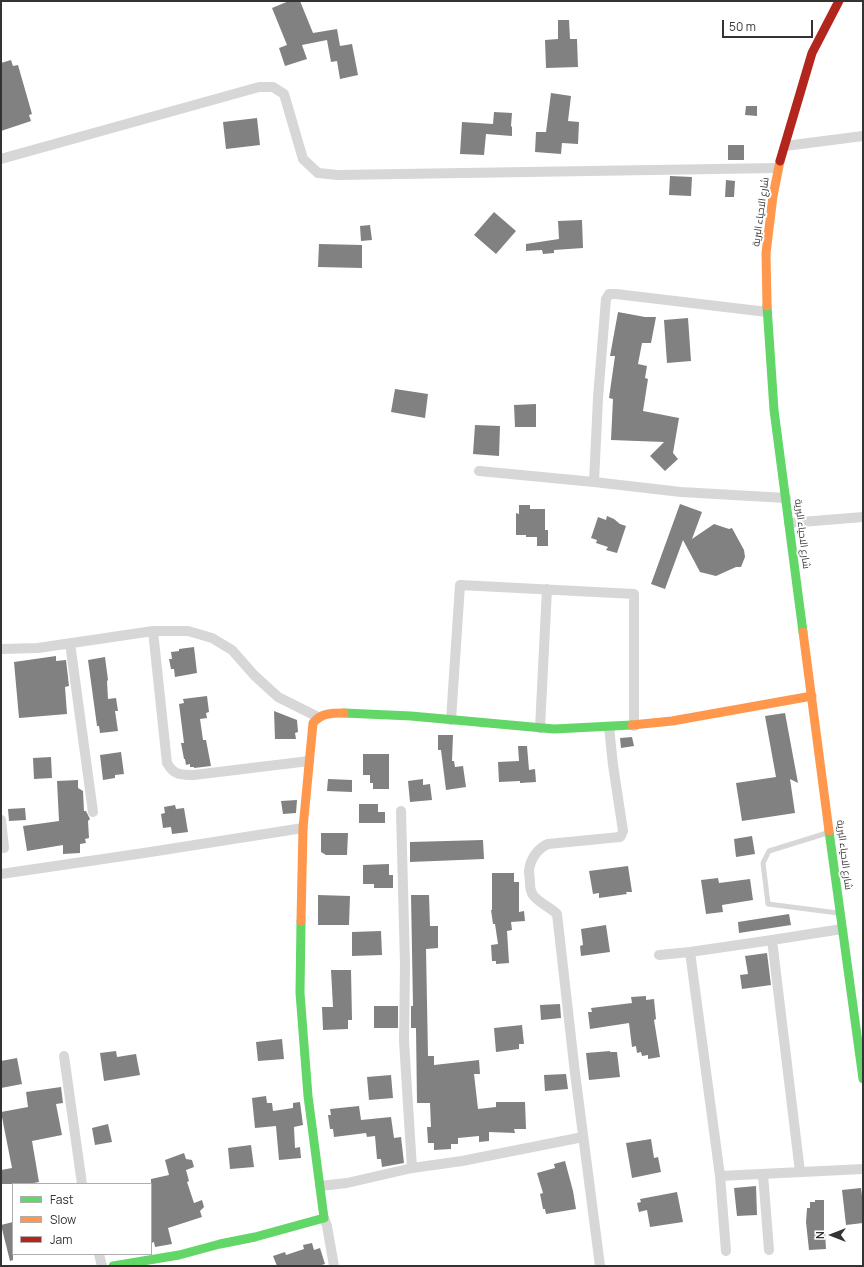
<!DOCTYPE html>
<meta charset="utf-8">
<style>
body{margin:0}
#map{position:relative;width:864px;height:1267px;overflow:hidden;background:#fff;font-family:Manrope,sans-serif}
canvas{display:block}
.frame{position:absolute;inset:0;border:2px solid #333;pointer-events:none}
.legend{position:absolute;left:12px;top:1183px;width:140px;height:72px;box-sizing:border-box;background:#fff;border:1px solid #adadad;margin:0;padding:5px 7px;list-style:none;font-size:12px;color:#333}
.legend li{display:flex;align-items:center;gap:8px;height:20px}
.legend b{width:20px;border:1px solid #adadad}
.north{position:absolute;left:812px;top:1215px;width:40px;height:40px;-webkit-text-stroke:3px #fff;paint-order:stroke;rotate:270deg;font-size:11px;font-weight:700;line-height:16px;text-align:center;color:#333}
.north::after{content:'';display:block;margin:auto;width:14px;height:18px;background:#333;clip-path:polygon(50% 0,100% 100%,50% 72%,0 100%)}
.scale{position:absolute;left:722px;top:20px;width:91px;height:18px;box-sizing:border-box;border:2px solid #333;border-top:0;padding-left:5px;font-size:12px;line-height:14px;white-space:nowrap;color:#333;-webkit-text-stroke:3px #fff;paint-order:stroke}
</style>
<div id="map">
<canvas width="864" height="1267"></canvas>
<div class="frame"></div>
<ul class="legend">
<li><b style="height:5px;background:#63d668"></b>Fast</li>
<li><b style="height:5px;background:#ff974d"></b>Slow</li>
<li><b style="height:5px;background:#b3261e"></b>Jam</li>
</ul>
<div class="north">N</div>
<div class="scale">50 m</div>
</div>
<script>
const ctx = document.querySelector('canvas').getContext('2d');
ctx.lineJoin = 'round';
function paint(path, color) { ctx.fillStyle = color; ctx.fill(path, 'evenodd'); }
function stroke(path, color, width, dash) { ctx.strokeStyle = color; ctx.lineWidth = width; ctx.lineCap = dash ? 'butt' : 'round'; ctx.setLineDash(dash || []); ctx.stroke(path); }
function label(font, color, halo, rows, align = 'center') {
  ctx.font = font + ' Manrope,Cairo,sans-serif'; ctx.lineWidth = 4; ctx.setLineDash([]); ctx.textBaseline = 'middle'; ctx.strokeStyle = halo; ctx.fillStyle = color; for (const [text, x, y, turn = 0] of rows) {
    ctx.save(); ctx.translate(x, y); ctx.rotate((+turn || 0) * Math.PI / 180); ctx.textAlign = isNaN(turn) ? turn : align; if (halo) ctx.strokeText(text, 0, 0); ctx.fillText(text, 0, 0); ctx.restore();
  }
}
paint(new Path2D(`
 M289 1H300L313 33 337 29 340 46 352 44 358 75 340 79 337 61 331 62 327 40 302 45 307 59 285 66 279 48 287 45 272 8Z
 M558 20H569L570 39H577L578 67 546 68 545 40 558 39Z
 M11 60 13 66 18 65 32 114 29 115 31 121 1 131V63Z
 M551 93 571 96 568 121 579 122 578 144 562 143 561 154 535 152 536 132H546Z
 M746 106H757V116L745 115Z
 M494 112 512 113 511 126 512 127V136L486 134 484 155 460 154 462 122 493 124Z
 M257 118 260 145 226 149 223 122Z
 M728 145H744V160H728Z
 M670 176 692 177 691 196 669 195Z
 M726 180 735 181 734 197H725Z
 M494 212 516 231 496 254 474 235Z
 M582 220 583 248 554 250V253L543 254 542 250 526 251V244L559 239 558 221Z
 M370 225 372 240 361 241 360 226Z
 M319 244 362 245V268L318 267Z
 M618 312 645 317H656L651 343H642L638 364 647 366 645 378 648 379 643 411 679 418 673 453 678 459 665 471 650 456 664 442 611 440 613 399 609 398 615 356H610Z
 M688 318 691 361 667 363 664 320Z
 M395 389 428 394 425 418 391 412Z
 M536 404V427H515L514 405Z
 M475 425 500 426 499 456 473 454Z
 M680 504 702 512 692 539 714 524 729 529 732 528 744 550 745 557 741 567H736L716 576 700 572 683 540 665 589 651 584Z
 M519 505H530V509H545V530H548V546H537V537H526V535H516V513L519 514Z
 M607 516 614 519 620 524 626 526 617 553 606 550 608 547 596 543 597 540 591 538 598 517 606 520Z
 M194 647 197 673 175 677 174 669H171L169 659H172L171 652 179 651V649Z
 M56 656V661L66 660 69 686 65 687 67 714 19 718 14 662Z
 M105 657 108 680 107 681 108 699 116 698 118 711H115L118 731 100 733 99 726H97L88 660Z
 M207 696 209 712 206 713 207 718 200 719 203 740H206L211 766 194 768V767H190V764L186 765 185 759H184L181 743H184L179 704 184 703 183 699Z
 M274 711 297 720 298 732 295 733 296 739H275Z
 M785 713 798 783 790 779 795 813 742 821 736 783 776 777 765 716Z
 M438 735H453L452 761H454L455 767 463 766 466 787 446 790 441 750H438Z
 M632 737 634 746 621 748 620 738Z
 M518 746H527L529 770 535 769 536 782 520 783V781L499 782 498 762 519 761Z
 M121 752 124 774 115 775V778L103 780 100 755Z
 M363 754H389V789H373V783H370V775H363Z
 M51 757 52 778 34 779 33 758Z
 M328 779 352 780V792L327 791Z
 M423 779V785L430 784 432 800 410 802 408 781Z
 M78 780V788L83 791 84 811H86L90 819 88 821 89 838 85 839 86 843 80 844V853L63 854V845L27 851 23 826 59 821 57 781Z
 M297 800 296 813 283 814 281 801Z
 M359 804H378V812H385V823H359Z
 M175 805 176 809 184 808 188 832 172 834 171 827 163 828 161 814 165 813 164 807Z
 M25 808 26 820 9 821 8 809Z
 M321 833H348L347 855H326L321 852Z
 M752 836 755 854 736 857 734 839Z
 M483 840 484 859 410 862V842Z
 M389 864V875H393V888H374V884H363V865Z
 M628 866 632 892H626L627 894 599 898V893L593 894 589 871Z
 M492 873H514V882H519V912L524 911 525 921 511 922 512 930 507 931 509 963 496 964V961H492L491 945 498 944 495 924H493L491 910H492Z
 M718 878 719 883 750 879 753 900 722 905 723 912 706 914 701 880Z
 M318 895 350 896 349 925H318Z
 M411 895H429L430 926H438V948L426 949 428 1056H434V1065L479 1060 480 1074H474L478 1109 496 1107V1102H525L526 1129H514L515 1133 489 1132V1141L479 1142V1136L458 1138V1144H451V1149L434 1150V1143H428L427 1127H431L430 1103H417L416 1028H411V1006H413Z
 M789 914 791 925 739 933 738 922Z
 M606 925 610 952 581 956 580 946 583 945 581 929Z
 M381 931 382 955 352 956V932Z
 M767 953 771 985 742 989 740 975 748 974 745 956Z
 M331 970H351L352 1020H348V1029L323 1030 322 1007H333Z
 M646 996V1000L654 999 656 1019 654 1020 660 1057 648 1059V1055L642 1056 641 1052 637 1053 636 1046 632 1047 629 1023 590 1029 588 1012H592L591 1008 632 1003 631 997Z
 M560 1004 561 1018 541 1020 540 1005Z
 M374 1006H398V1028H374Z
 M522 1025 524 1044H519V1049L496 1052 494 1028Z
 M282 1039 284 1059 258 1061 256 1042Z
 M116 1051 117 1057 136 1054 140 1075 104 1081 100 1053Z
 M610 1051V1052H617L620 1077 589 1080 586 1053Z
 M17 1058 22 1084 1 1088V1061Z
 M566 1074 568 1089 545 1091 544 1075Z
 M391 1075 393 1098 369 1100 367 1077Z
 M61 1087 63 1103 56 1104 62 1135 32 1141 39 1182 28 1184H1V1170L12 1168 1 1112 28 1107 26 1092Z
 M266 1096 267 1103H272L273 1111 293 1108V1103L300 1102 303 1125 294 1127 295 1148 300 1147 301 1158 279 1160 276 1126 255 1128 252 1098Z
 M359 1106 361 1120 391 1117 394 1138 401 1137 404 1163 382 1167 381 1159H377L375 1136 367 1137 366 1133 334 1137 333 1129H330L328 1115H331L330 1109Z
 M108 1124 112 1142 95 1145 92 1128Z
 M651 1139 654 1158 658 1157 661 1172 632 1178 626 1143Z
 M251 1145 254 1167 230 1169 228 1148Z
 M184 1153 186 1159 192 1160 194 1167 186 1170 189 1181 187 1182 194 1203 202 1200 204 1207 200 1211 202 1217 168 1228 172 1244 155 1247 154 1242 151 1243V1179L169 1175 165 1160Z
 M565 1161 573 1191 576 1209 546 1214 545 1209H543L540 1194 543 1193 537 1173 555 1168 554 1164Z
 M756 1186 757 1215 737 1216 734 1188Z
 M861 1188 863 1204V1223L846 1225 842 1190Z
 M677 1192 683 1222 650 1227 647 1210 639 1212 637 1203 641 1202 640 1199Z
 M815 1200H824V1231H825L826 1249 809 1250 806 1222 807 1208H810V1202H815Z
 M13 1222V1260L10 1261 1 1225Z
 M312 1243 314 1250 320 1248 325 1264 318 1266H277L273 1256 285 1252 286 1255 304 1249 303 1245Z`), '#818181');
stroke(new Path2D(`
 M827 833 769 851 763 863 768 904 838 913`), '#d7d7d7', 5);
stroke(new Path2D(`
 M785 146 863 136
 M1 159 259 87H273L284 94 303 159 318 173 338 175 778 168
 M479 471 594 482 681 492 786 498
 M594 482 598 398 606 299 609 294H616L767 312
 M789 523 863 517
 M153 631 167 763C174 775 180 775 194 775L309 761
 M70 643 93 812
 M1 649 38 648 153 631H188L212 638 232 650 254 675 278 697 318 717
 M451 720 460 585 634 594V726
 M540 728 547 589
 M401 811 405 965 404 1041 412 1168
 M1 820 4 848
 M1 874 144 853 303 828
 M842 929 772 940 690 952 720 1176 863 1169
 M772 940 800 1172
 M659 955 690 952
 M64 1056 82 1184
 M763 1174 769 1250
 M720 1176 726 1251
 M320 1186 347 1183 412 1168 462 1161 583 1137
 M324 1218 327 1226 334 1266
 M99 1254 102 1266
 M600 1266 575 1073 557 914C550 907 539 903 533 895 531 892 530 887 530 883 530 879 529 874 529 871 530 859 538 848 548 844L620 837 621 836 623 831 613 765 609 727`), '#d7d7d7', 10);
stroke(new Path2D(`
 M767 306 774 410 803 632
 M344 713 411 716 554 729 632 725
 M829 831 863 1079
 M113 1266 179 1255 220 1244 255 1237 324 1218 308 1096 300 993 301 921`), '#63d668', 9);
stroke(new Path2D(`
 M767 306 766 253 773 196 780 161
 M803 632 829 831
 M632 725 672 721 812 696
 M301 921 303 828 313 723C321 713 332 713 344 713`), '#ff974d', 9);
stroke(new Path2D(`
 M780 161 812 53 839 1`), '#b3261e', 9);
label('10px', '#333', '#fff', [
 ["شارع الاحياء البرية",761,212,-82],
 ["شارع الاحياء البرية",802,534,83],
 ["شارع الاحياء البرية",844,855,83]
]);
</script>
